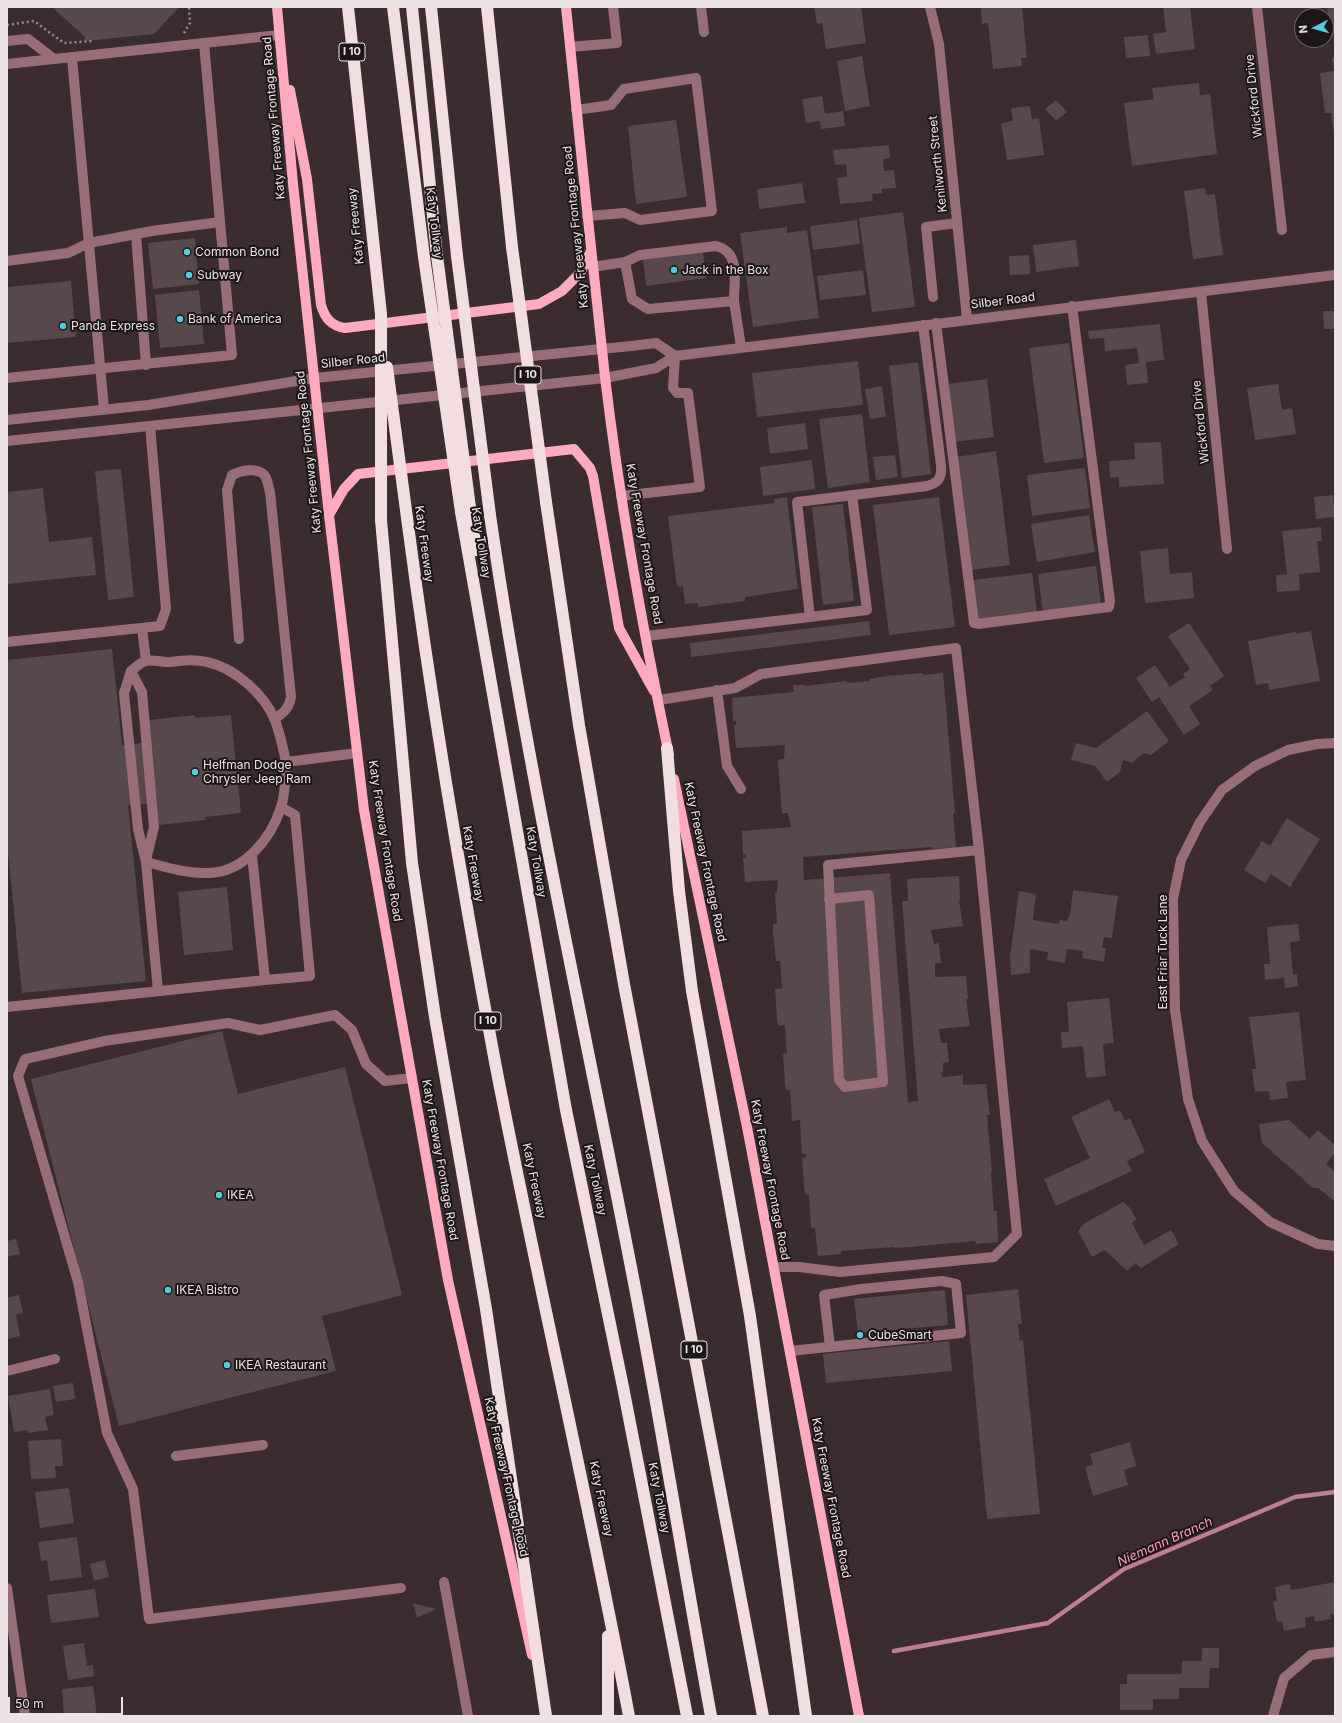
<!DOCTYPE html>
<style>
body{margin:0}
#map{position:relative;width:1342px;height:1723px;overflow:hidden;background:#3a2c2f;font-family:Inter,sans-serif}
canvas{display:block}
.frame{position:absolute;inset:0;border:8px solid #ede3e5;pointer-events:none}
.north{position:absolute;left:1294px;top:8px;width:40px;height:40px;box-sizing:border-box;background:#1d1618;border:1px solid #70686a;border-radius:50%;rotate:264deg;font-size:11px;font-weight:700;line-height:16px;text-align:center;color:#ede3e5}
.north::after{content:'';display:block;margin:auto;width:14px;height:18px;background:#56c9e1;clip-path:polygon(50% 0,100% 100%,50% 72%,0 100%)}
.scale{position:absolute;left:8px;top:1697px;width:115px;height:18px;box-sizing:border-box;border:2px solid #ede3e5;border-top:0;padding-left:5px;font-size:12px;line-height:14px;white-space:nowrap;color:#ede3e5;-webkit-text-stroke:3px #1d1618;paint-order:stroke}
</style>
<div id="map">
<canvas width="1342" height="1723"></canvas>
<div class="frame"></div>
<div class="north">N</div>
<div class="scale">50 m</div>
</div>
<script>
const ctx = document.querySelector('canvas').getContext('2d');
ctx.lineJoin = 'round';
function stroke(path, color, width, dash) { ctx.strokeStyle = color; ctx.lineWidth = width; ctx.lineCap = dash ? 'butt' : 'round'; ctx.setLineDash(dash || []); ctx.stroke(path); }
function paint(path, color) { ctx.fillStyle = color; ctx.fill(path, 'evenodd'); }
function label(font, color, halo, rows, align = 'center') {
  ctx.font = font + ' Inter,sans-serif'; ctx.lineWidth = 4; ctx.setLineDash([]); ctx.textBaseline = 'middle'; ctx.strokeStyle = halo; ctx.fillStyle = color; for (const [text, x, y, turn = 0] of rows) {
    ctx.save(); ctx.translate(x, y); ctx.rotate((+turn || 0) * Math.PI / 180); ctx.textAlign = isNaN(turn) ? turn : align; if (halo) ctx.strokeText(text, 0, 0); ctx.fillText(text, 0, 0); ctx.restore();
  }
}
stroke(new Path2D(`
 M894 1651 1048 1623 1124 1569 1295 1497 1335 1492`), '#c07e91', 4.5);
paint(new Path2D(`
 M52 7H179L154 34 85 41V37Z
 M814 7H861L866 43 826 49 822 23 817 24Z
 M981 7H1022L1027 58H1021L1022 66 993 69 988 23 982 24Z
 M1163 7H1190L1195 49 1156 54 1153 34 1166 32Z
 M1327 7H1335V25H1329Z
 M1148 35 1150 56 1126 58 1124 37Z
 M862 56 870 106 845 111 837 61Z
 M1335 57V134H1334L1331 113H1325L1320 73 1334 71 1332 58Z
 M1199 83 1200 95 1210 94 1217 154 1132 166 1124 103 1154 99 1152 88Z
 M822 96 825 114 843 111 845 126 821 129 820 121 806 123 802 99Z
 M1056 100 1067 112 1056 121 1045 109Z
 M1030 106 1032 119 1039 118 1044 155 1007 160 1001 123 1013 121 1011 108Z
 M676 120 687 197 636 204 628 126Z
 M889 145 890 158 883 159 884 171 894 170 896 188 882 189V193L872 194 873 201 840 204 837 178 847 177 846 164 835 165 833 150Z
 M802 183 805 203 759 209 757 189Z
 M1205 188 1206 195 1215 194 1223 255 1193 259 1184 191Z
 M903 212 915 307 872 312 859 218Z
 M857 220 860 244 813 250 810 226Z
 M787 227V233L807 230 819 318 753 327 740 233Z
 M195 238 199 284 153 289 148 243Z
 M1076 240 1079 266 1036 272 1033 245Z
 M703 252 706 278 646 286 643 259Z
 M1029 255 1030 274 1010 275 1009 256Z
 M863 270 866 295 820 300 817 276Z
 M71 281 76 337 7 343V287Z
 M199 290 204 344 160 348 155 295Z
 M1323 311H1335V329H1324Z
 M1160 324 1164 360 1146 362 1148 383 1127 385 1125 365 1139 363 1137 348 1105 351 1104 338 1089 339 1088 331Z
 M1069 343 1084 458 1044 463 1029 348Z
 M858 361 863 405 757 417 752 373Z
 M918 362 931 474 902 478 889 366Z
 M987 379 994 437 954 442 947 384Z
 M1278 384 1282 410 1292 408 1296 434 1255 440 1247 388Z
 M882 386 886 417 870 419 865 389Z
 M862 414 870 482 828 488 819 419Z
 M805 423 808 449 770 454 767 428Z
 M1161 442 1164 484 1119 487V477L1110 478 1109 461 1135 459 1134 443Z
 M996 451 1010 565 971 570 956 457Z
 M895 455 898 477 876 480 873 457Z
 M812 460 815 489 763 496 760 467Z
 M1085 468 1090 508 1032 516 1027 475Z
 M121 469 134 597 108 600 95 471Z
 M43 488 49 542 92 537 96 575 7 584V492Z
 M1333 495 1335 517 1316 519 1314 497Z
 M787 497 798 589 745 597V601L698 607V603L685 604 683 586 677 587 668 516 774 503V499Z
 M939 497 955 627 889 635 873 505Z
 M843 504 854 601 823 605 812 507Z
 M1089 515 1095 552 1037 562 1031 524Z
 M1321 527 1322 541H1317L1320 572 1299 574 1300 590 1277 592 1276 575 1287 574 1282 531Z
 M1168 548 1170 574 1192 572 1194 598 1145 603 1140 551Z
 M1096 566 1101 604 1043 612 1038 574Z
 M1032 573 1037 613 978 621 973 580Z
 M869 621 871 635 691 657 690 643Z
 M1189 623 1224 676 1210 686 1213 690 1189 706 1200 724 1184 735 1159 697 1152 702 1136 678 1155 665 1170 687 1185 677 1183 674 1190 669 1168 636Z
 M1311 631 1320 681 1269 690 1268 683 1256 685 1248 641 1296 632V634Z
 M112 649 122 745 151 742 149 720 195 715V718L231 715 241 813 205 817V820L159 825 157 803 128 805 146 981 22 993 7 842V660Z
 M923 673V675L943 673 955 813H953L956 847 933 849 932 847 803 857 804 880 890 873 908 1102 918 1101 902 901H908L907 879 959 876 960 899 959 900 963 926 931 930 934 944 939 943 941 963H935V977L966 976 968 999H966L970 1026 939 1029 941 1043H947L949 1062 943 1063V1071L941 1072 942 1077 963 1075V1085L986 1084 990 1115H987L992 1173H991L994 1211H997L998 1242 976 1244 975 1241 910 1247 894 1248V1247L841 1251V1254L818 1256 815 1228H811L809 1194 805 1195 804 1187 802 1158 806 1157V1154H802L800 1120 792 1121 790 1090H786L785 1083 783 1054 787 1053 785 1025 778 1026 777 1018 775 989 782 988 780 961H776L773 932V924H777L775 893H777L778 880 745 882 743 858H746V854L743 855 742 831 791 827 788 813H782L779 776 778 760 784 759 785 745 736 748 734 725H736V721H733L732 698 794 692 793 685H805V686L847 681V683L870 681V679L886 676Z
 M1147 711 1169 741 1151 755 1144 753 1132 763 1123 760 1120 772 1107 782 1095 766 1071 760 1076 743 1096 748Z
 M1287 818 1320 839 1290 887 1271 874 1265 883 1244 870 1262 841 1270 846Z
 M227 887 233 950 184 955 178 892Z
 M1073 890 1118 896 1112 938 1104 937 1102 948H1106L1104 962 1082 958 1083 951 1067 949 1065 963 1047 960 1048 952 1030 949V973L1011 975 1010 957 1019 891 1036 894 1033 920 1059 924 1060 920 1066 921 1070 915Z
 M1298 924 1300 941 1290 942 1293 975 1297 974 1298 986 1285 988 1284 978 1265 980 1264 964H1270L1267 927Z
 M1109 998 1114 1043 1103 1044 1106 1076 1086 1078 1083 1046 1062 1048 1061 1032H1069L1067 1002Z
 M1299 1012 1306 1080 1286 1082 1288 1098 1270 1100 1269 1091 1255 1092 1252 1069H1256L1249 1017Z
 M222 1031 238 1094 345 1067 402 1295 322 1316 336 1371 119 1426 31 1079Z
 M1109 1099 1115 1112 1120 1110 1125 1121 1130 1118 1145 1152 1127 1161 1132 1171 1056 1206 1044 1179 1090 1158 1071 1117Z
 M1289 1120 1310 1139 1318 1130 1335 1145V1153L1326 1164 1335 1172V1198L1333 1200 1318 1188H1313L1262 1143 1259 1124Z
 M1123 1202 1131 1209 1136 1219 1132 1223 1144 1245 1171 1230 1179 1244 1141 1268 1135 1263 1127 1271 1105 1250 1092 1257 1078 1231 1085 1223Z
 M16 1239 20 1254 7 1257V1241Z
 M1018 1289 1022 1324H1018L1020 1341 1023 1340 1040 1514 987 1519 966 1295Z
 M945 1290 948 1325 858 1333 854 1299Z
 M19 1295 23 1313 16 1315 20 1336 7 1339V1298Z
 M949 1341 952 1371 826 1383 823 1354Z
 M73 1383 75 1399 56 1402 53 1386Z
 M50 1389 54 1415 45 1417 48 1430 28 1433 27 1430 14 1432 8 1396Z
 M61 1439 63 1466H55L56 1478 31 1479 28 1441Z
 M1130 1442 1136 1466 1124 1470 1128 1485 1093 1496 1085 1467 1093 1465 1090 1454Z
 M69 1488 74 1523 40 1528 35 1492Z
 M77 1537 82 1577 50 1581 47 1560 41 1561 38 1542Z
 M105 1560 109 1577 94 1581 90 1564Z
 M1335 1582V1614H1330L1331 1619 1315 1622 1314 1616 1305 1618 1306 1627 1284 1631 1282 1621 1277 1622 1273 1602 1277 1601 1275 1587 1290 1584 1291 1590Z
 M95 1589 99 1617 51 1623 47 1595Z
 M413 1603 436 1609 417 1618Z
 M84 1643 87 1666 93 1665 94 1676 68 1680 63 1646Z
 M1202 1648H1219V1668H1210L1209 1688H1179V1699H1153V1710H1120V1684H1127V1674H1182V1661H1202Z
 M93 1686 97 1716H64L62 1689Z`), '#57484b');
stroke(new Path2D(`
 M7 25 34 21 64 43 93 41
 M184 33 190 23 189 7`), '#9a8e90', 2.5, [2, 3]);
stroke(new Path2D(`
 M701 7 704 32
 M930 7 939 44 967 319
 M1257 7 1282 230
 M7 41 28 39 54 59
 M570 47 617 43 613 7
 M72 58 104 409
 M7 64 279 35
 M576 110 611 105 624 89 696 78 712 211 640 220 625 213 587 216
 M136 234 146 365
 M7 261 68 253 89 243 152 231 220 222
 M625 262 632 299 648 309 734 301 741 347
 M593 267 625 262 640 255 716 246C741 252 734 280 734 301
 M1201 292 1227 549
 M933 297 926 227 957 223
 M936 323 974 623 978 624 1109 607 1110 601 1072 306
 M7 378 232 355 204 43
 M7 420 148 405 315 378 631 346 656 343 675 356
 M7 441 605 378 656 368 675 356 1335 275
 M621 496 700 487 688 393H677L673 388 675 356
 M810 617 867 610 852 495
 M142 628 146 661
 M646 636 810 617 797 502 927 486C939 483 942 477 941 465L923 325
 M239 639 227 490 232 475C240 471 258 466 265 476 268 480 268 487 270 492L291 697C289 708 284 713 274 719
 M7 642 160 626 166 609 150 426
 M131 671 142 692 154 827 146 860
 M717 690 727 766 741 789
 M659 700 735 688 761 674 956 648 979 850 828 865 839 1080 845 1087 883 1082 869 895 829 899
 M1335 743 1317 744 1288 750 1255 766 1222 790 1200 822 1181 860 1173 899 1175 1010 1188 1099 1202 1141 1234 1191 1270 1222 1318 1244 1335 1246
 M146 862 138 829 124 693 131 671C135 668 141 662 146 661 154 659 163 663 171 662 183 660 195 659 207 662 235 668 264 694 275 720 280 734 283 747 286 762
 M265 980 310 976 295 815 281 807
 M158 991 146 862C166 867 187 874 209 873 244 872 271 839 281 807 286 793 285 777 286 762L357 753
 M7 1007 265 980 252 855
 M774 1267H799L840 1272 994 1257 1017 1234 979 850
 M790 1351 961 1333 956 1284 942 1281 861 1289 824 1295 830 1347
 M7 1371 55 1359
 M176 1456 263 1445
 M444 1582 468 1716
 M7 1588 25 1716
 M401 1588 149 1619 133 1489 107 1433 78 1282 18 1076 25 1059 104 1041 228 1023 260 1030 335 1015 352 1030 366 1064 385 1081 412 1078
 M1273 1716 1284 1678 1311 1655 1335 1652`), '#976e78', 10);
stroke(new Path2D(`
 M277 7 293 184 329 515 364 810 448 1280 532 1655
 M566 7C579 130 591 254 605 377 620 504 643 631 669 755
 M290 90 307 179 321 305C325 318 331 326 345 328L539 304 562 291 580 273 591 251
 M329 515 344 489 358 474 574 449 590 468 593 476 619 628 654 691
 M674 779 747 1127 859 1716`), '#feaabf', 10);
stroke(new Path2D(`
 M348 7 381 314
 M393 7 424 257
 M412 7 437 256
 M431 7 457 256
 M487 7 512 247
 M546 502 579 725 624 984 763 1716
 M461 512 566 1110 623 1387 687 1716
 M471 515 476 550
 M490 515C526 764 581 1010 629 1257 659 1409 683 1563 711 1716
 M407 518C431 700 461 881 495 1062 537 1280 588 1497 629 1716
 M381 520 412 863 435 1017 486 1309 546 1716
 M667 748 679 891 692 991 750 1316 806 1716
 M608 1716V1636`), '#f2dde1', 12);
stroke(new Path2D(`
 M512 247 546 502
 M437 256 471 515
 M457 256 490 515
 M424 257 461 512
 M381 314V520
 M387 367 407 518`), '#f2dde1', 12);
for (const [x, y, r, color] of [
 [187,252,4,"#56c9e1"],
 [674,270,4,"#56c9e1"],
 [189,275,4,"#56c9e1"],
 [180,319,4,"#56c9e1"],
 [63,326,4,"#56c9e1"],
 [195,772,4,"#56c9e1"],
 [219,1195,4,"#56c9e1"],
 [168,1290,4,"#56c9e1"],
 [860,1335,4,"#56c9e1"],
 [227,1365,4,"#56c9e1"]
]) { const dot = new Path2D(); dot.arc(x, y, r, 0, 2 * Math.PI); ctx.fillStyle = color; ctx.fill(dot); stroke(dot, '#1d1618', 1.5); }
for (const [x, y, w] of [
 [352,52,26],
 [528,375,26],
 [488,1021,26],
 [694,1350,26]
]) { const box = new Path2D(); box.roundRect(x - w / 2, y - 9, w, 18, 3); ctx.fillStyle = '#1d1618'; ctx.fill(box); stroke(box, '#ede3e5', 1); }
label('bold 11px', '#ede3e5', null, [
 ["I 10",352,52],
 ["I 10",528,375],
 ["I 10",488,1021],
 ["I 10",694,1350]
]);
label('12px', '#ede3e5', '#1d1618', [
 ["Wickford Drive",1254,96,-96],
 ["Katy Freeway Frontage Road",274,118,-95],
 ["Kenilworth Street",938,164,-96],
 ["Katy Tollway",434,223,83],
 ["Katy Freeway",356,226,-96],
 ["Katy Freeway Frontage Road",576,227,-96],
 ["Silber Road",1003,301,-7],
 ["Silber Road",353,361,-6],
 ["Wickford Drive",1201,422,-96],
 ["Katy Freeway Frontage Road",309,452,-96],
 ["Katy Tollway",481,543,81],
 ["Katy Freeway",424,544,82],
 ["Katy Freeway Frontage Road",644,544,80],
 ["Katy Freeway Frontage Road",385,841,81],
 ["Katy Tollway",536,862,80],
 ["Katy Freeway Frontage Road",705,862,78],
 ["Katy Freeway",473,864,80],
 ["East Friar Tuck Lane",1163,952,-90],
 ["Katy Freeway Frontage Road",440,1160,80],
 ["Katy Tollway",595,1180,78],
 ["Katy Freeway Frontage Road",770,1180,79],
 ["Katy Freeway",534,1181,78],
 ["Katy Freeway Frontage Road",506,1477,77],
 ["Katy Tollway",659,1498,79],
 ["Katy Freeway Frontage Road",831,1498,79],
 ["Katy Freeway",601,1499,78]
]);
label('12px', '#ede3e5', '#1d1618', [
 ["Common Bond",195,252],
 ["Jack in the Box",682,270],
 ["Subway",197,275],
 ["Bank of America",188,319],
 ["Panda Express",71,326],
 ["Helfman Dodge",203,765],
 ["Chrysler Jeep Ram",203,779],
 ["IKEA",227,1195],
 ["IKEA Bistro",176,1290],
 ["CubeSmart",868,1335],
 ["IKEA Restaurant",235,1365]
], 'left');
label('italic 13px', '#fe9db7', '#1d1618', [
 ["Niemann Branch",1165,1542,-24]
]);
</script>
